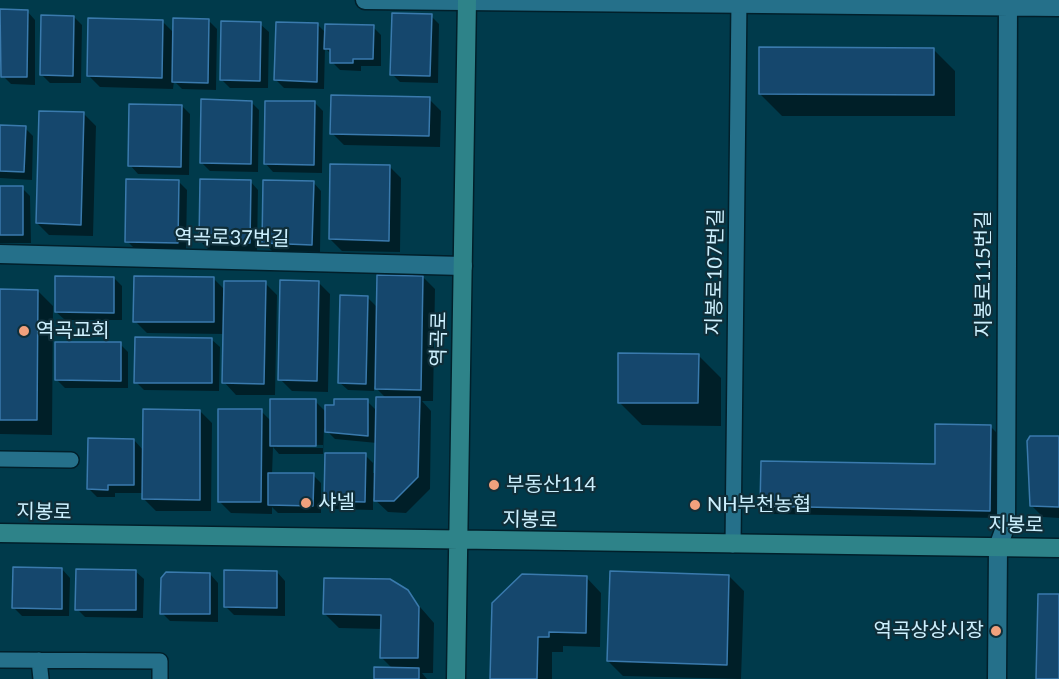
<!DOCTYPE html>
<meta charset="utf-8">
<style>
body{margin:0}
canvas{display:block;background:#003a4b}
</style>
<canvas width="1059" height="679"></canvas>
<script>
const ctx = document.querySelector('canvas').getContext('2d');
ctx.lineJoin = 'round';
function paint(path, color) { ctx.fillStyle = color; ctx.fill(path, 'evenodd'); }
function stroke(path, color, width, dash) { ctx.strokeStyle = color; ctx.lineWidth = width; ctx.lineCap = dash ? 'butt' : 'round'; ctx.setLineDash(dash || []); ctx.stroke(path); }
function label(font, color, halo, rows, align = 'center') {
  ctx.font = font + ' Lato,"Noto Sans KR",sans-serif'; ctx.lineWidth = 4.5; ctx.setLineDash([]); ctx.textBaseline = 'middle'; ctx.strokeStyle = halo; ctx.fillStyle = color; for (const [text, x, y, turn = 0] of rows) {
    ctx.save(); ctx.translate(x, y); ctx.rotate((+turn || 0) * Math.PI / 180); ctx.textAlign = isNaN(turn) ? turn : align; if (halo) ctx.strokeText(text, 0, 0); ctx.fillText(text, 0, 0); ctx.restore();
  }
}
paint(new Path2D(`
 M0 11H27L35 20V85L11 84 3 76Z
 M431 16 439 24 438 83 400 82 392 74Z
 M74 17 82 25 81 83H50L41 74Z
 M162 21 174 33 209 21 217 29 216 90 182 89 174 81 173 89 100 87 88 75Z
 M260 24 269 32 268 88H230L221 79Z
 M317 24 326 33 373 27 381 35V66H361V71L340 70 332 62V55L325 48 324 89 284 88 276 80Z
 M933 49 955 71V116H782L760 94Z
 M429 99 441 111 440 147 344 145 332 133Z
 M251 102 259 110 258 172 210 171 201 162Z
 M315 103 323 111 322 173 273 172 265 163Z
 M182 106 190 114 189 175 138 174 130 165Z
 M84 114 96 126 93 236 49 235 37 223Z
 M0 126 25 128 33 136 32 180 0 178Z
 M389 166 401 178 400 252 342 251 330 239Z
 M250 181 258 190 257 251 209 250 201 242Z
 M179 182 187 190 186 250 135 249 127 241Z
 M313 182 321 191 320 252 272 251 264 243Z
 M0 188H22L30 196 31 243H0Z
 M423 277 435 289 433 401H422L431 411 430 489 406 513 388 512 373 498V510L334 509 326 501 365 455 373 463V473H376L377 443 335 439 324 428 323 454H279L273 447 272 475H313L321 483V513H278L272 507V514L231 513 219 501 261 411 271 421 315 401 326 412 367 401 377 411 386 398 374 386V391L348 390 339 382 368 298 378 308ZM277 444 323 445V448L277 447Z
 M114 278 122 286V320H65L56 312Z
 M213 278 226 291 265 283 277 295 275 395H236L224 382 225 334 147 333 135 321Z
 M318 282 330 294 328 392 292 391 280 379Z
 M0 291H38L53 306 52 435 0 434Z
 M211 339 220 347 219 391 144 390 136 382Z
 M120 344 128 352V388H65L56 379Z
 M698 355 721 378V426L642 425 619 402Z
 M200 411 212 423 211 511H156L144 499V493H115V497H97L89 489 134 440 144 451Z
 M990 426 999 435 997 518 770 514 761 506 936 466Z
 M1059 438V518L1043 517 1031 505Z
 M62 569 70 578 69 616H22L14 608Z
 M135 571 144 579 143 618 85 617 77 609Z
 M277 572 285 581V616L234 615 226 607Z
 M210 574 218 583V622L170 621 162 613Z
 M729 576 744 591 741 679 623 676 608 661Z
 M586 577 601 593 600 647 563 646V652H552V679H492Z
 M407 592 434 623 433 673H422L427 679H376L393 669 381 657 382 629 339 628 324 613Z`), '#0007');
const building = new Path2D(`
 M0 9 28 10 27 77H1Z
 M392 13 432 14 430 76 390 75Z
 M41 15 74 16 73 76 40 75Z
 M88 18 163 20 162 78 87 76Z
 M173 18 209 19 208 83 172 82Z
 M221 21 261 22 260 81 220 80Z
 M276 22 318 23 317 82 274 80Z
 M325 24 374 25 373 59H353V63H330V49H324Z
 M759 47 934 48V95L759 94Z
 M331 95 430 97 429 136 330 134Z
 M201 99 252 101 251 164 200 163Z
 M265 101H315L314 165 264 164Z
 M129 104 182 105 181 167 128 166Z
 M39 111 84 112 81 225 36 223Z
 M0 125 26 126 24 172 0 171Z
 M330 164 390 165 389 241 329 239Z
 M126 179 179 180 178 243 125 242Z
 M200 179 251 180 250 243 199 242Z
 M263 180 314 181 312 245 262 243Z
 M0 186H23V235H0Z
 M377 275 423 276 421 390 375 389Z
 M55 276 114 277V313L55 312Z
 M134 276 214 277V322H133Z
 M280 280 319 281 317 381 278 380Z
 M224 281H266L264 384 222 383Z
 M0 289 38 290 37 420H0Z
 M340 295 368 296 366 384 338 383Z
 M135 337 212 338V383H134Z
 M55 342H121V381L55 380Z
 M618 353 699 354 698 403H618Z
 M376 397H420L418 477 394 501H374Z
 M270 399H316V446H270Z
 M334 399H368V436L325 432V405H334Z
 M143 409 200 410V500L142 499Z
 M218 409H262L261 502H218Z
 M935 424 991 425 990 511 760 506 761 461 935 464Z
 M1030 436H1059V507L1030 506 1027 441Z
 M88 438 134 439V485H108V490L87 489Z
 M325 453H366L365 502 324 501Z
 M268 473H314L313 506 268 505Z
 M13 567 62 568V609L12 608Z
 M76 569 136 570V610H75Z
 M224 570 277 571V608L224 607Z
 M610 571 729 575 727 665 607 661Z
 M166 572 210 573V614H160L161 578Z
 M522 574 587 576 586 633 549 632V637H538L537 679H490L492 603Z
 M324 578 390 579 408 590 419 607 418 658H380L381 615 323 614Z
 M1038 594H1059V679H1036Z
 M374 667 419 668V679H374Z`);
paint(building, '#15476d');
stroke(building, '#3a7aad', 1.5);
const lane = new Path2D(`
 M0 459 71 460
 M733 545 739 0
 M0 660 160 661V679
 M39 660 41 679`);
const street = new Path2D(`
 M365 0 1059 7
 M0 254 463 266
 M997 679 998 547 1006 525 1008 0`);
const secondary = new Path2D(`
 M0 533 1059 548
 M456 679 467 0`);
stroke(lane, '#011f2a', 18);
stroke(street, '#011f2a', 21);
stroke(secondary, '#011f2a', 21);
stroke(lane, '#25708a', 15);
stroke(street, '#25708a', 18);
stroke(secondary, '#2e8389', 18);
for (const [x, y, r, color] of [
 [24,331,6,"#f1a17d"],
 [494,485,6,"#f1a17d"],
 [306,503,6,"#f1a17d"],
 [695,505,6,"#f1a17d"],
 [996,631,6,"#f1a17d"]
]) { const dot = new Path2D(); dot.arc(x, y, r, 0, 2 * Math.PI); ctx.fillStyle = color; ctx.fill(dot); stroke(dot, '#0f2e39', 2); }
label('20px', '#cdf0fe', '#0f2e39', [
 ["역곡로37번길",232,238,1],
 ["지봉로107번길",715,272,-89],
 ["지봉로115번길",984,274,-90],
 ["역곡로",439,339,-89],
 ["지봉로",44,512,1],
 ["지봉로",530,520,1],
 ["지봉로",1016,525,1]
]);
label('20px', '#cdf0fe', '#0f2e39', [
 ["역곡교회",36,331],
 ["부동산114",506,485],
 ["샤넬",318,503],
 ["NH부천농협",707,505],
 ["역곡상상시장",984,631,"right"]
], 'left');
</script>
